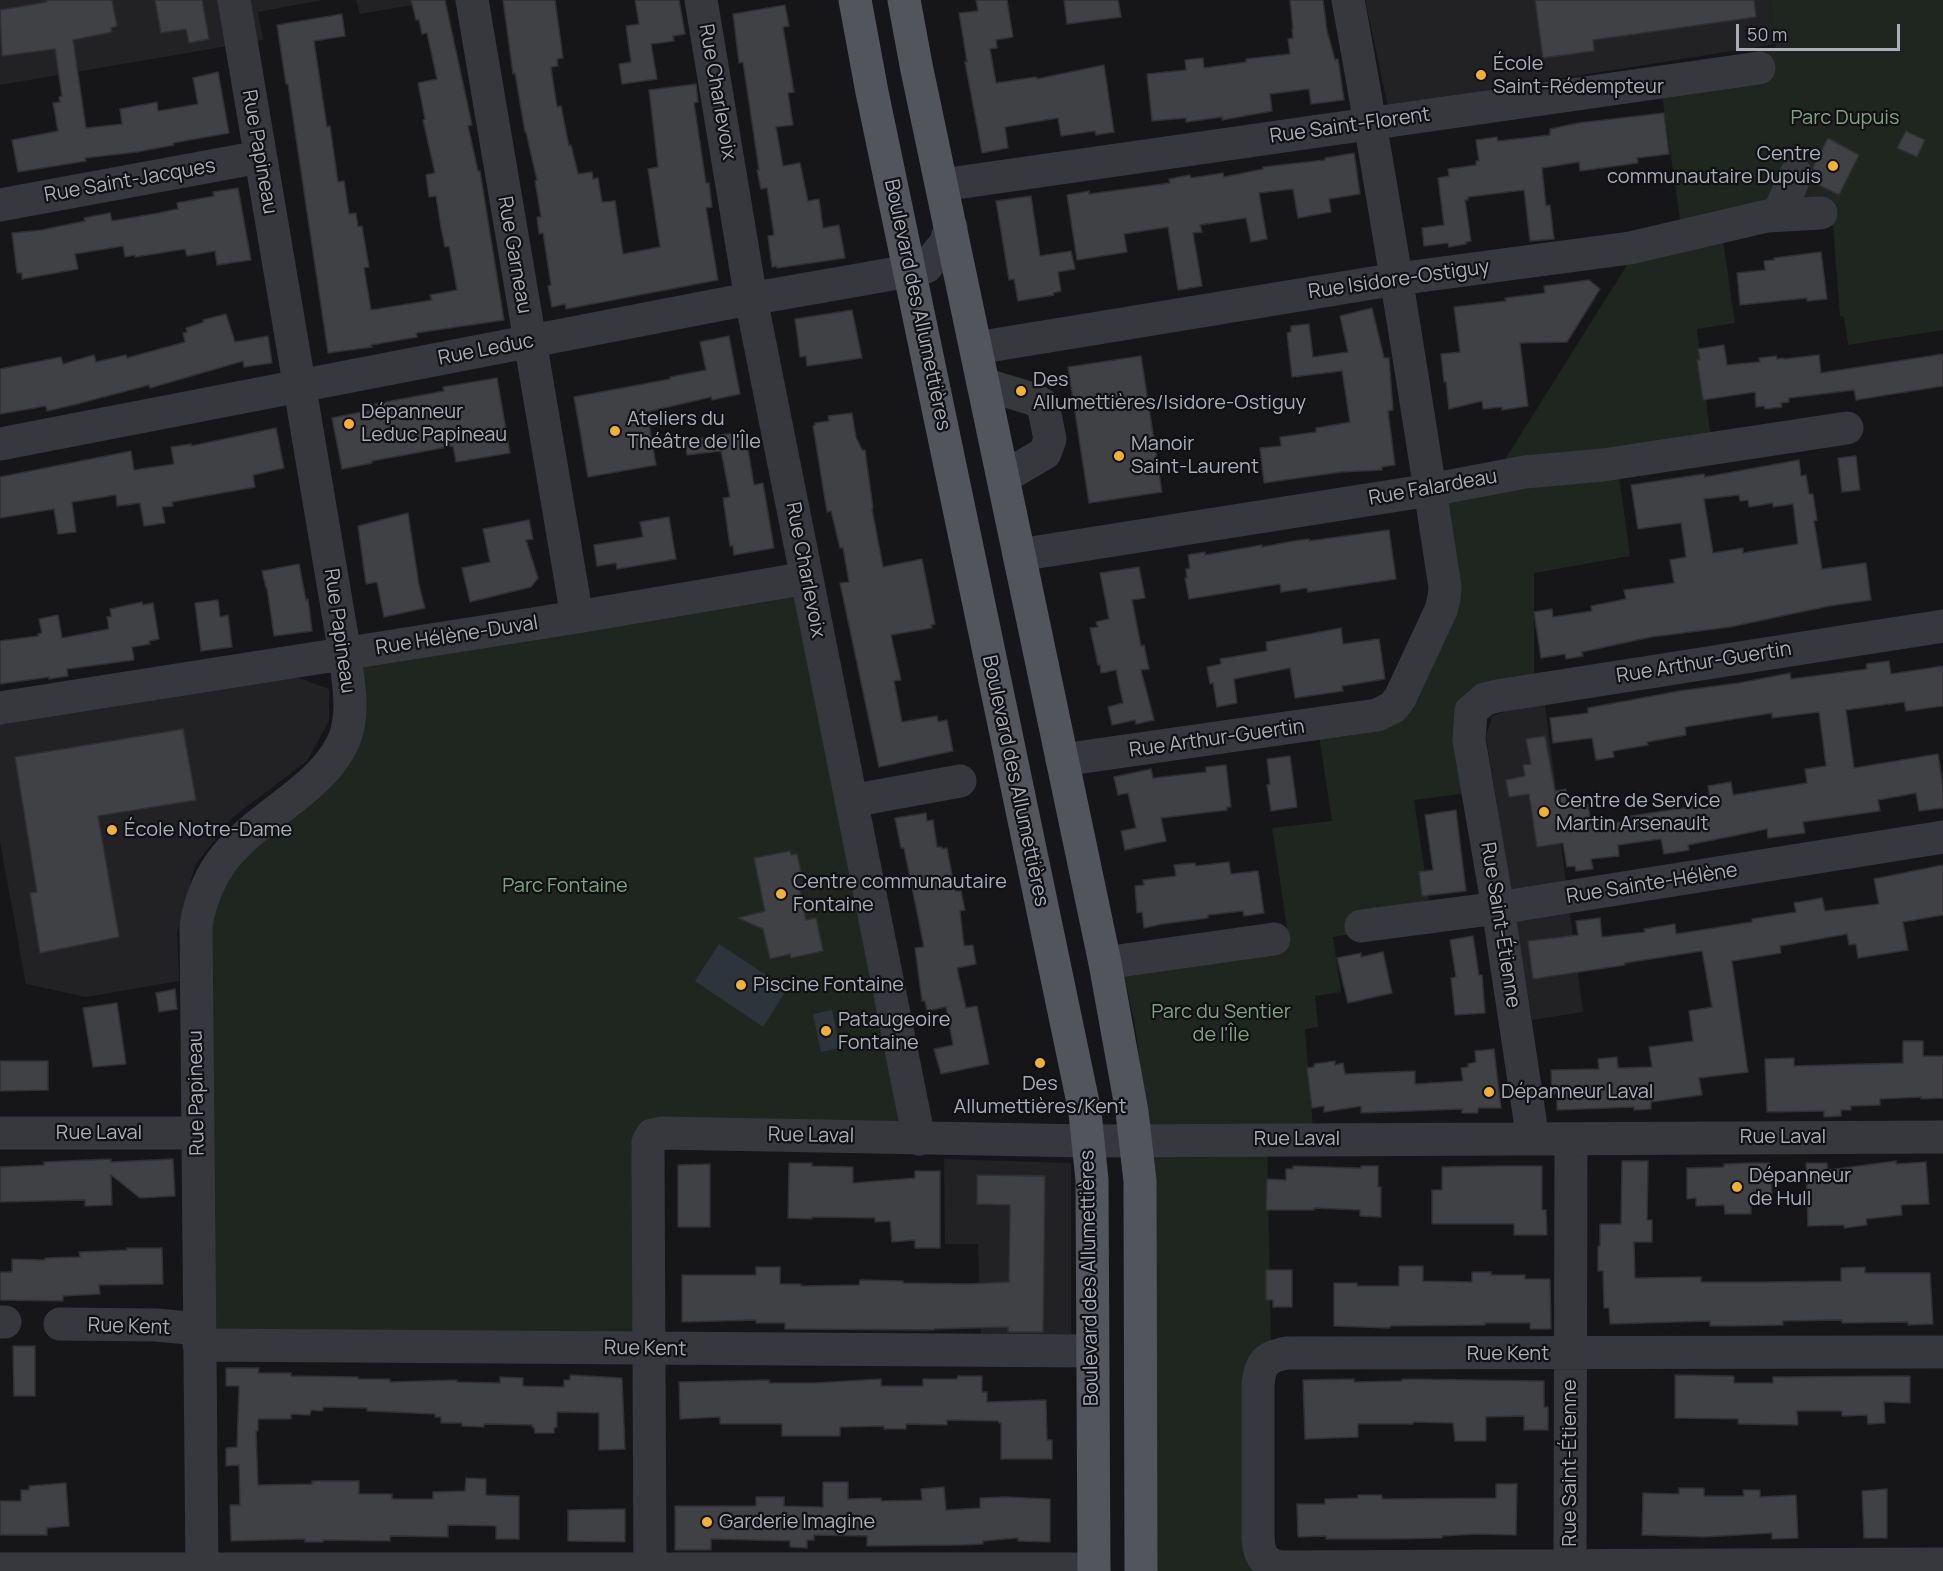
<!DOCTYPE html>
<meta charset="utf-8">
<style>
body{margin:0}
#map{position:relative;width:1943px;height:1571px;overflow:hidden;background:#161618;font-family:Manrope,sans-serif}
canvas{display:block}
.scale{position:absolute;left:1736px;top:24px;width:164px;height:27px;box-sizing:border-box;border:3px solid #a8adb8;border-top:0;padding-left:8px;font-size:18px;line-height:21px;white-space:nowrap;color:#a8adb8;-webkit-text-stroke:4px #111113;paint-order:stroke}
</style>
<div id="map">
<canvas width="1943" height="1571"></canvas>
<div class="scale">50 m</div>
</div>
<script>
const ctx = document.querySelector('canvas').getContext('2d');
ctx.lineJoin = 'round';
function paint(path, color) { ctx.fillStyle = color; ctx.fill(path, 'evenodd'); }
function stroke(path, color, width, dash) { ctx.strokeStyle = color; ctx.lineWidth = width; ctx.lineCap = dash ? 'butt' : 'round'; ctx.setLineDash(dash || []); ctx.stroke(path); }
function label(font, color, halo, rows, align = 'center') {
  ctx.font = font + ' Manrope,sans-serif'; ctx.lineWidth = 4.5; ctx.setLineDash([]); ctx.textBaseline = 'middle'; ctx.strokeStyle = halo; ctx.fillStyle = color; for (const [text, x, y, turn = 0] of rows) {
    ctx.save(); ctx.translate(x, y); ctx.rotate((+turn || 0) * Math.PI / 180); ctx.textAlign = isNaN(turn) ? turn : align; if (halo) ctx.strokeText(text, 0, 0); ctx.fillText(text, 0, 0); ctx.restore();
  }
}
paint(new Path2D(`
 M0 0H323L258 12 263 40 0 85Z
 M356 0H441L360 14Z
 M1365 0H1770L1776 44 1388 106Z
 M288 674 329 689V721L307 761 232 818 195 865 177 932 179 981 86 997 26 984 0 841V722Z
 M1545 705 1556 790 1554 791 1583 1012 1532 1020 1486 737 1492 716 1520 706Z
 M944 1159 1071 1163V1335L981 1336 978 1244H945Z`), '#222225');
paint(new Path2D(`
 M1770 0H1943V330L1848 345 1844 317 1840 316 1833 226 1721 227 1735 323 1697 329 1711 439 1616 454 1630 556 1534 573V681L1482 718 1493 790 1414 800 1430 908 1377 930 1333 937 1341 992 1315 996 1318 1027 1305 1029 1313 1128H1267L1275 1571H1152L1148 1131 1135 1025 1119 952 1287 928 1272 828 1332 821 1316 716 1390 704 1454 599 1443 479 1497 472 1644 238 1680 229V219L1662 95 1759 68 1757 50 1776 47Z
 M807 578 919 1139 661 1133 650 1348 199 1345 200 902 334 759 345 654Z`), '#1e261f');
paint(new Path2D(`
 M719 944 787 989 763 1027 695 981Z
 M832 1010 840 1048 821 1052 813 1014Z`), '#2c353c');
const building = new Path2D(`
 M46 0H112L117 26 111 28 112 32 73 40 86 128 122 124 120 109 157 102 158 111 198 104 193 78 218 72 229 133 173 143 174 145 137 152 85 158 86 161 18 172 12 140 58 131 53 103 60 102 59 97 62 96 55 49 2 56 0 10 47 2Z
 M155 0H202L209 39 189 43 186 29 161 33Z
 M411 0H445L472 125 468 126 478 171H480L504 320 416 333 417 337 371 345 372 347 328 353 288 84H286L277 25 342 14 345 36 314 41 327 127 330 126 338 182 344 181 349 214 356 213 358 227 362 226 369 267 364 268 371 310 432 300 430 295 457 290 449 246 445 247 441 228 436 196 429 197 426 175 435 173 423 120 425 119 418 83 437 79 427 33 422 34 419 20H416Z
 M503 0H555L563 58 557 59 558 66 551 67 557 107 561 106 569 146 571 145 578 174 592 172 593 179 598 178 602 202 615 201 623 254 660 247 648 169 658 167 649 90 696 84 698 102 694 103 706 183H709L712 207 706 208 718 280 566 309 565 304 552 307 548 286 551 285 543 233 539 234 537 217H541L535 181 537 180 526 132H525L515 73 513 74Z
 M635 0H679L685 34 673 36 674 41 651 44 657 79 622 84 619 64 631 62 626 26 639 24Z
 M976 0H1007L1013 37 996 40 997 48 990 49 996 83 1036 77 1037 79 1104 65 1114 132 1096 135 1095 131 1061 136 1058 118 1005 127 1008 148 982 153 965 62H967L959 13 978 11Z
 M1064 0H1118L1121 17 1067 24Z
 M1290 0H1323L1327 31 1335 60 1338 59 1344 100 1311 104 1309 89 1270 94 1272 111 1222 120V117L1186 122V118L1152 121 1147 74 1186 70 1185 60 1203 58 1204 68 1246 62V59L1290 54 1288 39 1293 38 1292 29H1293Z
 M1535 0H1754L1756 17 1593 40 1594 51 1543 58Z
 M785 5 789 26 783 27 794 92 788 93 793 125 776 127 783 166 800 163 808 201 819 199 823 228 839 225 845 258 777 268V266L772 267 768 236 774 235 767 188 761 189 757 170H759L743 62 739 63 733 14Z
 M1664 113 1669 154 1637 158 1638 163 1580 171 1579 162 1542 168 1546 206 1550 205 1554 239 1530 241 1524 190 1468 197V200H1465L1471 241 1466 242V244L1449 247 1448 243 1424 246 1422 228 1444 225 1438 178 1449 176 1448 169 1476 165V161H1479L1476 140 1497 137 1498 141 1550 135V129L1578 123Z
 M1906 131 1925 140 1917 157 1897 148Z
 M1828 138 1859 155 1839 195 1813 182 1815 173 1813 167Z
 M1354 153 1360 194 1329 199 1331 212 1298 218 1293 189 1259 193 1267 239 1251 242 1246 218 1200 225 1202 232 1193 233 1202 286 1178 290 1168 227 1124 234 1127 252 1077 260 1067 195 1089 191V194L1170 183 1169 179 1190 175 1191 178 1223 173 1224 177 1263 169V167L1325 160V158Z
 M238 188 251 260 217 265 215 251 187 256 185 249 135 257V255L125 257 123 246 75 254 78 269 22 279V273H17L12 233 42 230 85 221 84 218 110 213 112 221 159 213 178 209 177 203 214 196 213 192Z
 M1031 196 1040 256 1071 251 1075 269 1058 272 1061 291 1053 293 1054 295 1018 301 1014 279 1009 280 996 201Z
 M1821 252 1827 299 1807 301V298L1740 305 1737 273 1765 270 1764 261 1774 260V258Z
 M1589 280 1600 289 1567 342 1520 343 1528 406 1502 410V407L1483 409 1482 401 1449 409 1446 382H1444L1441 354 1460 352 1454 307 1506 301 1505 298 1545 293 1544 286Z
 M1372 308 1384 358H1389L1393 410 1388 411 1395 465 1382 467V470L1341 472 1264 483 1260 448 1281 446 1280 437 1316 432V428L1350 422 1342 371 1292 377 1287 333 1291 332V326L1309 324 1313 357 1348 352 1340 316Z
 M852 310 862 358 807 366 806 356 800 357 795 319Z
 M226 314 235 342 268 336 272 363 244 367 243 361 150 388 149 385 77 404 47 411 46 406 0 414V369L61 357 63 364 94 355 96 362 126 355 127 358 185 342 183 333 187 332 186 328 204 322 203 320Z
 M729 336 740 394 712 400 711 397 647 412 656 465 588 477 574 397 670 379V377L706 370 700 342Z
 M1724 345 1727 365 1760 362 1759 358 1776 356 1777 359 1784 358V359L1819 355 1821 373 1943 354V386L1856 400 1854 390 1789 398V402L1781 403 1782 407 1765 409 1764 406 1756 407 1755 392 1703 400 1697 360H1700L1698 349Z
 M1141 356 1162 492 1089 503 1068 367Z
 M497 378 510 453 456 462 453 446 372 461V463L342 469 332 418 376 409 375 404 444 391 443 387Z
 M852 413 856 437 862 450H865L873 508 872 509 883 567 922 559 935 624 931 625 932 628 891 635 901 680 894 681 902 722 937 716 938 722 947 720 953 751 879 767 840 583 849 582 843 548H840L831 511 827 512 813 426 815 425V423L829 421 828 416Z
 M276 428 284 468 253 475 255 487 172 502 173 506 162 507 165 523 144 526 140 503 117 506 116 495 72 502 76 532 58 534 54 509 0 518V477L131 451 134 470 174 464 171 447 191 444V446Z
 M745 431 754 485 763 483 774 548 734 555 733 546H730L723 498 730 497 721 451 687 455 685 441Z
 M1856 456 1860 490 1842 492 1838 458Z
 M1799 460 1801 476 1806 475 1809 494H1813L1817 520 1814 521 1822 569 1866 563 1871 600 1829 606 1730 627 1651 637 1582 652 1583 656 1566 659 1565 654 1541 658 1534 612 1552 609 1553 617 1592 611 1591 606 1626 599 1624 590 1674 583 1670 560 1686 557 1681 523 1638 529 1631 485 1704 474 1705 477ZM1739 495 1740 501 1748 500 1749 507 1773 503V507L1793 504 1798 544 1743 553V548L1713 553 1704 499Z
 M408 513 419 585 425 608 384 617 377 582 366 584 358 526Z
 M669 517 676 559 617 569 616 563 597 566 594 545 643 537 640 522Z
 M529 520 533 539 526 540 538 578 531 587 470 602 462 568 490 562 483 529Z
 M1389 530 1396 579 1308 592 1307 588 1281 592 1280 584 1189 599 1185 578H1187L1186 569 1190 568 1188 555 1205 552V555L1262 545V547L1294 541 1309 539V541Z
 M299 564 306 600 308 599 312 631 274 636 267 588H266L262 571Z
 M1139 567 1145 598 1132 600 1141 646 1144 645 1149 669 1141 670 1154 720 1136 724 1135 720 1112 725 1108 707 1123 703 1116 670 1101 673 1100 664 1098 665 1090 628 1098 627 1096 622 1109 619 1100 573Z
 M218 600 220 617 228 615 232 647 201 651 195 603Z
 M142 602 143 605 153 603 159 639 149 641 150 644 132 647 134 660 67 669 68 676 49 679V677L0 684V641L38 636V634L42 633 39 619 58 615 62 638 109 629 107 617 111 616 110 609Z
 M1341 628 1343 644 1379 639 1385 679 1342 686 1343 691 1295 698 1290 668 1234 679 1237 703 1217 707 1213 683 1210 684 1207 667 1221 664 1220 659 1267 651 1266 642Z
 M1889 661 1891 674 1943 666V706L1906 711 1904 702 1846 710 1854 768 1938 754 1943 786V808L1919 811 1916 793 1878 800 1880 811 1803 822 1805 833 1768 838 1767 829 1688 845 1689 850 1664 854 1661 839 1618 845 1619 856 1591 859 1593 869 1576 871 1575 866 1567 867 1563 843 1537 847 1529 794 1509 797 1506 780 1525 776 1523 765 1531 764 1526 739 1545 736 1555 791 1566 789 1568 807 1588 804 1591 825 1632 821 1631 816 1711 804 1708 786 1731 782 1733 795 1807 783 1805 769 1826 766 1819 712 1772 718V713L1685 727 1686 735 1647 742 1648 745 1613 751 1614 757 1596 760 1592 738 1553 743 1550 718 1588 713V708L1679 691 1739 683 1790 673 1791 679 1867 669 1866 664Z
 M183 729 196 800 98 816 119 937 40 953 30 893 37 892 15 757Z
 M1290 756 1297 807 1271 811 1267 785 1270 784 1267 759Z
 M1226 765 1231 807H1227V810L1161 818 1166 841 1125 850 1121 831 1136 828 1128 793 1118 795 1114 777 1151 769 1153 778 1206 772V767Z
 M1456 810 1466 891 1422 896 1419 872 1433 870 1425 815Z
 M926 813 927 821 933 820 937 847H942V849L947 848 955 891H961L965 910 960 911 964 946 973 945 976 964 957 968 966 1008 977 1006 989 1064 941 1074 934 1049 953 1045 946 1007 927 1011 925 1001H922L915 948 924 947 904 848H901L895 818Z
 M790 851 791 855 797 854 802 876 797 877 806 920 816 918 823 951 791 958 790 954 770 959 763 929 738 918 765 911 754 858Z
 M1229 862 1231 874 1258 871 1264 913 1244 916 1243 911 1208 915V918L1162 924 1144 928 1142 912 1137 913 1135 886 1144 885 1143 880 1176 876 1174 865 1195 863 1196 866Z
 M1943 865V915L1903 922 1908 950 1858 958 1856 944 1849 945 1847 934 1780 946 1781 953 1732 961 1748 1072 1699 1078 1702 1095 1651 1102V1109L1634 1110V1107L1557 1110V1094H1552L1551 1070 1599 1069 1598 1059 1617 1057 1618 1068 1652 1067 1649 1047 1693 1041 1689 1011 1712 1007 1702 951 1625 963V965L1533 979 1528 941 1578 935 1576 921 1600 918 1602 937 1645 932 1644 929 1675 924 1676 934 1752 922V919L1796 912 1794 903 1822 898 1825 911 1879 904 1874 879Z
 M1473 936 1479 975H1482L1485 1013 1455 1015 1451 978 1456 977 1450 940Z
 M1383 952 1392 993 1348 1003 1337 958 1361 953V957Z
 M175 989 177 1009 159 1012 156 993Z
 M117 1003 126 1064 93 1067 83 1008Z
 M1903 1041H1923V1056H1943V1098L1921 1099V1097L1880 1099V1105L1851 1106V1110H1841V1116L1824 1117V1111L1767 1112 1765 1059 1794 1058V1066L1903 1063Z
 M1494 1049 1501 1108H1478V1113H1462V1109L1361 1113V1106L1324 1112V1106L1312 1108 1307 1068 1314 1067V1064L1335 1061V1065L1343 1063 1345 1074 1415 1071V1084L1463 1081 1461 1068 1468 1067V1064L1476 1062 1475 1051Z
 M0 1061H48V1090L0 1091Z
 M111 1159V1162L173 1159 175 1196 140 1198 111 1175 112 1205 85 1206V1200L0 1202V1167L44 1165V1162Z
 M1622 1161H1648L1647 1220H1652V1242H1634L1635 1278 1701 1277V1282H1764L1841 1281V1268L1865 1267V1273H1930L1933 1324 1908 1325V1322L1842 1323V1320L1783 1321V1325L1732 1326H1710V1321L1610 1324 1609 1308H1604L1603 1271H1598V1246H1600V1224H1621Z
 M1896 1161V1164L1926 1162 1929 1204 1901 1205 1902 1215 1866 1219 1867 1225 1844 1228V1225L1808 1226 1806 1163H1827L1828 1170Z
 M789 1163H812V1166L853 1167V1183L915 1178V1171H940V1248H915V1240L892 1242 890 1221 875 1222V1218L812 1217V1219L788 1218Z
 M1750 1163H1770L1772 1193 1751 1195V1214H1725L1724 1205 1696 1206V1198L1687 1199V1168L1724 1167V1164Z
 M710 1164V1227H678V1165Z
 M1293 1166 1361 1168V1166H1378V1187H1381V1217L1360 1216V1210L1314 1208V1210H1266L1267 1179 1286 1180V1169H1293Z
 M1500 1166H1542V1210H1546L1547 1235H1514V1224H1432V1190H1442V1167Z
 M977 1175 1045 1176 1043 1332H1008V1327L934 1329V1330L785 1329V1323H756V1320L682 1322V1275H756V1267H780V1284H801V1286L859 1285 860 1280 903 1281V1283L967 1284 1009 1282 1010 1205 977 1204Z
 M127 1248H162L163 1284 99 1285 100 1294 63 1296V1301L0 1300V1272H12V1259L45 1260V1258L80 1257 79 1252 127 1250Z
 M1399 1266H1423V1281L1472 1282V1272H1491V1275H1525V1279H1550L1551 1329H1530V1323H1485V1325L1390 1326V1328L1334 1326V1283H1357V1286H1399Z
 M1266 1270H1292V1307H1273V1300H1266Z
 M13 1346H35V1396H14Z
 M226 1368H259L258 1373H291V1376L358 1377V1379H390V1382L457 1380V1382L500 1383V1377L523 1378V1386L564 1387V1380H570V1375L622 1378 625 1449 599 1450V1413L557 1412V1427L554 1428V1433H535L534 1427H532V1425L484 1424V1427L462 1426V1423H441V1417H435V1414L367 1411V1408L323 1407V1411L311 1410 310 1415 291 1414V1419H258V1431H256L258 1485 312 1484V1481H359V1494H392V1499H433V1492L465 1491 466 1478 486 1479V1495L519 1496V1539H496V1526L448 1525V1537L390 1536V1541L323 1540V1542H305V1539L231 1541 230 1505H240L239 1465 226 1466V1448L237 1447 239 1386H226Z
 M1675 1375 1734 1376V1383H1773V1377L1910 1376V1403L1884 1402 1885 1423 1868 1424 1867 1415 1842 1416V1411H1797L1798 1425 1738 1424V1419L1675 1418Z
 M958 1376H982V1392H987V1402L1046 1400 1047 1440H1052V1459H1001V1423H999L998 1421 947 1420V1425L906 1424V1429H884V1426L840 1427V1436H782V1424H720V1417L680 1419 679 1382 769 1380V1383H814L881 1379V1386H923V1379H957Z
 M1354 1379V1382L1402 1381V1379L1544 1381V1407H1548V1430H1524V1416L1486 1417V1441H1455L1453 1423 1413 1422V1424H1358V1437L1305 1439 1303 1380Z
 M823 1482H848V1499L881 1498V1501L922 1500 921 1489 944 1487 946 1510 980 1508V1498L1006 1497 1050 1499V1542L1018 1541V1538L983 1541V1544L962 1545 867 1546V1536L814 1535V1540H807V1548L790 1547V1541L711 1539V1550H675V1506H756V1497H784V1506L823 1507Z
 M66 1483 69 1526 47 1528V1535H0V1501H21V1490H29V1486Z
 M1496 1484H1517L1516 1535 1476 1534 1442 1536V1538L1390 1539H1326V1536L1298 1537 1297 1504H1325V1499L1358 1498V1495H1382V1499L1496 1498Z
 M1679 1488H1704V1496H1744L1743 1490H1760V1497L1796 1495 1798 1538 1772 1539V1533L1704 1537 1642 1535 1643 1493 1679 1494Z
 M1887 1489V1538H1864L1862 1491Z
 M625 1509V1542L568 1541V1510Z`);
paint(building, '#404145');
stroke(building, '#303034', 1.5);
stroke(new Path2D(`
 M472 0 577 617
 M701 0 751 299 919 1139
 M942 185 1759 68
 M0 205 260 157
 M1778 215 1796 174
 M976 348 1397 279 1630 248 1767 216 1821 213
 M983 384 1033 399 1043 405 1050 439 1045 453 1004 477
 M0 444 733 302 909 271 926 267 945 244 951 227
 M1019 555 1430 490 1525 472 1603 465 1847 428
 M0 708 577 617 807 578
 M1062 760 1377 715 1393 707 1400 698 1441 610 1444 598 1445 587C1415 391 1384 195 1348 0
 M851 801 960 781
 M1361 926 1498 908 1943 837
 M1105 963 1274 939
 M0 1133H198
 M1530 1138V1120L1498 908 1469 740 1471 711 1485 699 1497 696 1943 626
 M0 1322H5
 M60 1324 156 1325 199 1329
 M199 1345 1091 1351
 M1943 1352 1287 1353C1265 1357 1260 1363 1258 1385V1537C1259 1555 1263 1563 1281 1567L1943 1564
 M0 1569H1094
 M202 1571 196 925C208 858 243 837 293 798 313 782 333 765 344 740 355 713 348 682 345 654L234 0
 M650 1571 648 1152V1142L652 1135 661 1133 1088 1141 1943 1137
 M1570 1571 1571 1139`), '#37383d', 33);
stroke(new Path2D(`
 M855 0 872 92 1085 1112 1092 1180 1094 1571
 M904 0 916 65 1105 963 1132 1112 1140 1181 1141 1571`), '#53555c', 33);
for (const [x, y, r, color] of [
 [1481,75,6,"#f2b134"],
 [1833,166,6,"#f2b134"],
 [1021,391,6,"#f2b134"],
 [349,424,6,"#f2b134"],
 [615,431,6,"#f2b134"],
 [1119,456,6,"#f2b134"],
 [1544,812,6,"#f2b134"],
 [112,830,6,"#f2b134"],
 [781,894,6,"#f2b134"],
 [741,985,6,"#f2b134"],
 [826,1031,6,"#f2b134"],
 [1040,1063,6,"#f2b134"],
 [1489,1092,6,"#f2b134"],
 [1737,1187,6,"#f2b134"],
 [707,1522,6,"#f2b134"]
]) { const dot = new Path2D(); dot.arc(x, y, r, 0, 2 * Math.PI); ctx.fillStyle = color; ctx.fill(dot); stroke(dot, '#111113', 2); }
label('20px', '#a8adb8', '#111113', [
 ["École",1493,64],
 ["Saint-Rédempteur",1493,87],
 ["Centre",1821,154,"right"],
 ["communautaire Dupuis",1821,177,"right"],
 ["Des",1033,380],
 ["Allumettières/Isidore-Ostiguy",1033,403],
 ["Dépanneur",361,412],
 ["Leduc Papineau",361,435],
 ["Ateliers du",627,419],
 ["Théâtre de l'Île",627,442],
 ["Manoir",1131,444],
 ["Saint-Laurent",1131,467],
 ["Centre de Service",1556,801],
 ["Martin Arsenault",1556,824],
 ["École Notre-Dame",124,830],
 ["Centre communautaire",793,882],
 ["Fontaine",793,905],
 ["Piscine Fontaine",753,985],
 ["Pataugeoire",838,1020],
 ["Fontaine",838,1043],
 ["Des",1040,1084,"center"],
 ["Allumettières/Kent",1040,1107,"center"],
 ["Dépanneur Laval",1501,1092],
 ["Dépanneur",1749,1176],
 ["de Hull",1749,1199],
 ["Garderie Imagine",719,1522]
], 'left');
label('20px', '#a8adb8', '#111113', [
 ["Rue Charlevoix",717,92,80],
 ["Rue Saint-Florent",1350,126,-8],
 ["Rue Papineau",259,152,80],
 ["Rue Saint-Jacques",130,181,-10],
 ["Rue Garneau",514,255,80],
 ["Rue Isidore-Ostiguy",1399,280,-8],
 ["Boulevard des Allumettières",917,305,78],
 ["Rue Leduc",486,350,-11],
 ["Rue Falardeau",1433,488,-10],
 ["Rue Charlevoix",805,570,79],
 ["Rue Papineau",339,631,82],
 ["Rue Hélène-Duval",457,636,-9],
 ["Rue Arthur-Guertin",1704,663,-9],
 ["Rue Arthur-Guertin",1217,739,-8],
 ["Boulevard des Allumettières",1015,781,78],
 ["Rue Sainte-Hélène",1652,884,-9],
 ["Rue Saint-Étienne",1500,925,81],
 ["Rue Papineau",197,1093,-91],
 ["Rue Laval",99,1133],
 ["Rue Laval",811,1136,1],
 ["Rue Laval",1783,1137],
 ["Rue Laval",1297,1139],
 ["Boulevard des Allumettières",1090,1278,-91],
 ["Rue Kent",129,1327,2],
 ["Rue Kent",645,1349,1],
 ["Rue Kent",1508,1354],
 ["Rue Saint-Étienne",1570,1463,-90]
]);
label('20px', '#7fa381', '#111113', [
 ["Parc Dupuis",1845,118],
 ["Parc Fontaine",565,886],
 ["Parc du Sentier",1221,1012],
 ["de l'Île",1221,1035]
]);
</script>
